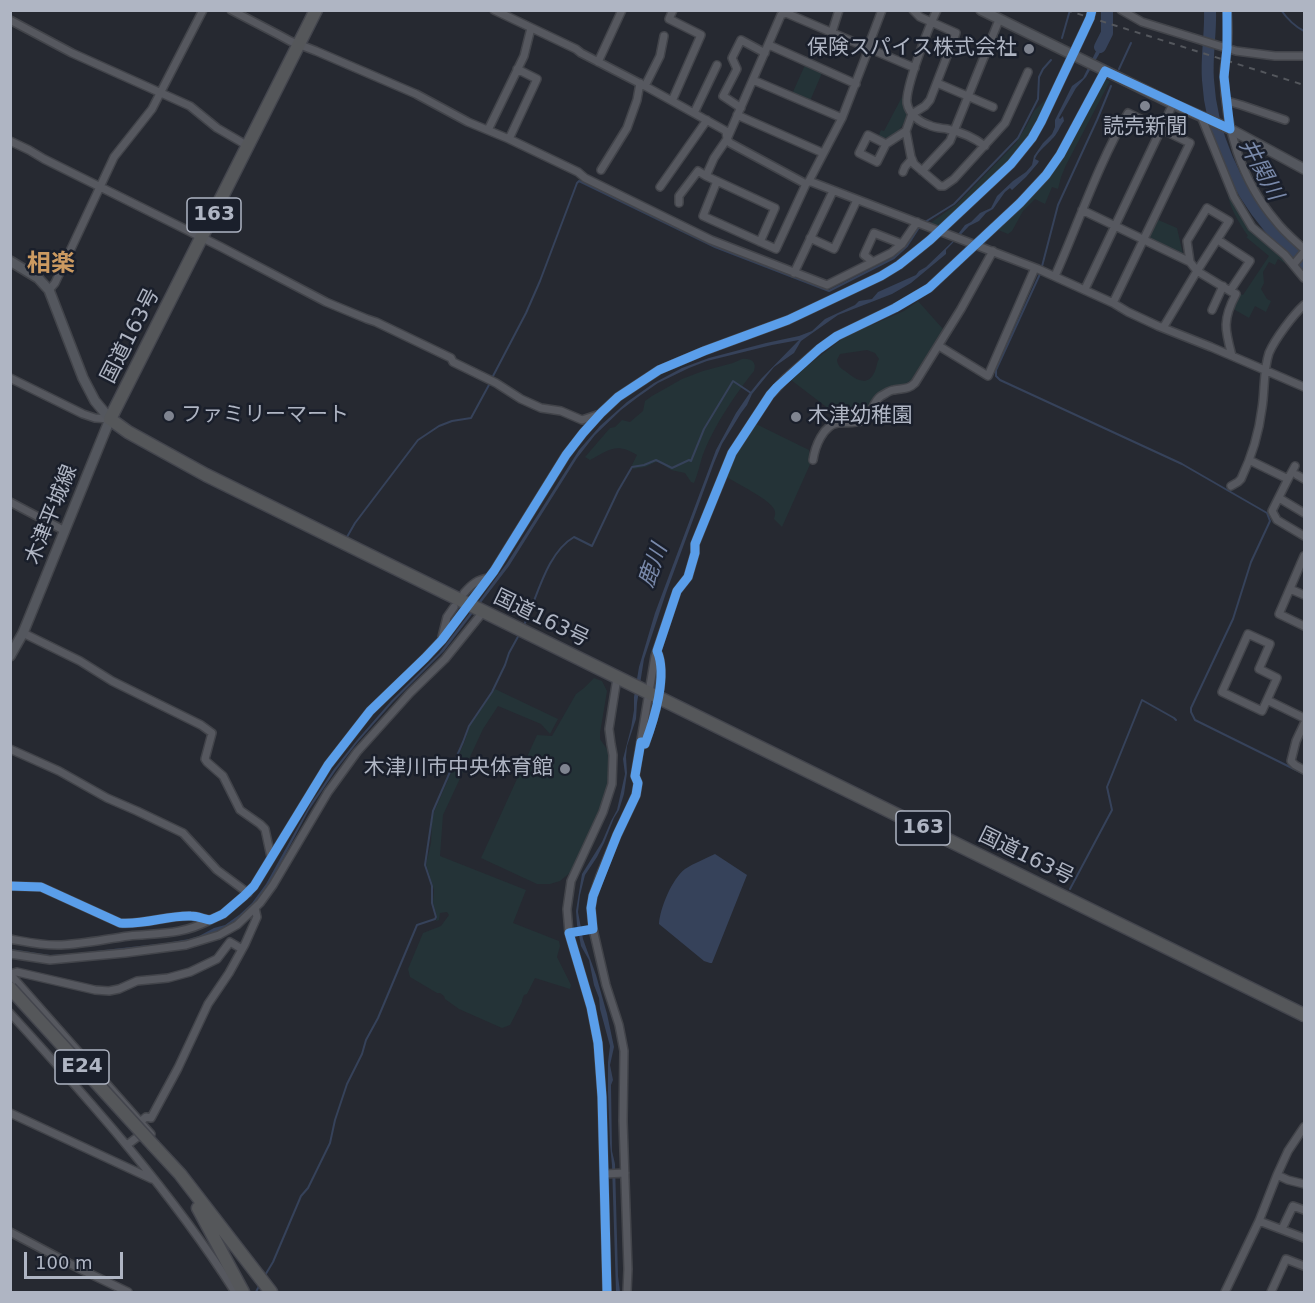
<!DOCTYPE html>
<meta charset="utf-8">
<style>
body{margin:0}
#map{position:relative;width:1315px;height:1303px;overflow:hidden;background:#262931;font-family:"DejaVu Sans",sans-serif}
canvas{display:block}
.frame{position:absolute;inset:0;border:12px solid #afb5c3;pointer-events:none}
.scale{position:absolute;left:24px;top:1252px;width:99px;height:27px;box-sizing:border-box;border:3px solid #afb5c3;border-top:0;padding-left:8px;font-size:18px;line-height:21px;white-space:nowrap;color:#afb5c3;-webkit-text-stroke:4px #1a1f2b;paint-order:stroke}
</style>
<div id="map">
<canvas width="1315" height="1303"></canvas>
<div class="frame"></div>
<div class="scale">100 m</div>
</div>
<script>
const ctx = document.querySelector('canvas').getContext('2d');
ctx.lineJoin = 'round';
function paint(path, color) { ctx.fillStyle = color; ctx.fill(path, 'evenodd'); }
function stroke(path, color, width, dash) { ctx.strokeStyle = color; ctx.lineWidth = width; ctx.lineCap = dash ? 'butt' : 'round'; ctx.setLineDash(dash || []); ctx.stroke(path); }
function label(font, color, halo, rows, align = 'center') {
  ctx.font = font + ' "DejaVu Sans","Noto Sans JP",sans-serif'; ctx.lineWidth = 5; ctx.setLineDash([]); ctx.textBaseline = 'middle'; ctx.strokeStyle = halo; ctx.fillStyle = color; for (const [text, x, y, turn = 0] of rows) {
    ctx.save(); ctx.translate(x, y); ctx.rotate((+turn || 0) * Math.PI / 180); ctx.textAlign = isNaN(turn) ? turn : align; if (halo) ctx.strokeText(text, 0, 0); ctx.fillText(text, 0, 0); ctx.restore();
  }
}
paint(new Path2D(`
 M805 65 822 73 810 101 792 94Z
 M1105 79 1110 81 1066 165 1061 177 1058 189 1052 187 1045 204 1035 199 1023 211 1012 231 1008 234 996 229C1015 211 1037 193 1052 172 1073 143 1088 110 1105 79Z
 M903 95 904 96C906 102 909 110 907 116 903 128 891 142 878 137L881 130 884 131Z
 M1050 95 1034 126 1018 151 1007 164 940 226 929 224 957 204 1016 143 1027 125 1034 111Z
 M1227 189 1247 225 1256 235 1291 264 1288 265 1278 259 1275 265 1269 262 1263 272 1264 283 1261 289 1267 299 1271 301 1266 312 1255 306 1249 318 1230 307 1238 293 1243 295 1269 256 1246 237 1248 236C1238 221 1229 208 1227 189Z
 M1156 219 1177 228 1183 254 1151 239 1149 234Z
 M918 301 943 329 911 380 904 385 891 386 876 394 866 411 862 415 837 418 833 412 791 380 802 370 842 339 858 331 904 311ZM867 350 875 353 879 359C877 362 877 365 876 368 871 385 860 383 849 374 843 369 838 368 837 360L840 354Z
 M742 359C751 358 757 362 754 371 736 393 709 433 701 461 699 468 697 476 694 483L691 482 685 473 671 470 659 462H656L645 467 633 469 632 465 637 455C616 442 609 450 590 460L585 457 610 428 615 427 622 420 630 422 643 411 645 401 652 396 682 379 703 371 733 363Z
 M754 423 809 450V458L812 460 782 527 774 519C775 515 776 513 774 509 769 499 736 483 725 476L736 449Z
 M594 678 602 681 607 691 600 733V739L611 755 606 794 600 811 572 871 560 881 550 884H537L481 858 537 735 552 736 576 694 584 688Z
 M495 689 558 719 550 734 541 724 498 706 483 729 443 815 440 856 526 890 513 923 559 941 560 946 557 957 571 985 570 989 535 978 527 994 524 995 522 1000V1002L510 1025 502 1028 459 1009 445 999 444 996 440 993H437L410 977 408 969 423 933 441 926 449 915 447 912 440 913 439 920 436 921 437 917 433 903 434 890 426 864 431 843 432 821 434 812 464 743 470 725Z`), '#243337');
paint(new Path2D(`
 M1107 33 1106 42 1086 77 1076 88 1059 118 1060 119 1063 116 1064 121C1060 126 1057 135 1052 139 1046 146 1039 150 1035 159L1039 161 1038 163 1026 177 1012 190 1010 188 1005 192 993 209 986 213 979 221 969 226 946 250V254L911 283 892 294 838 315 801 341 794 353 774 367 752 394 747 405 741 413 722 444 714 463 666 593 644 659 637 703 636 719 627 746 626 757 627 773 624 794 619 810 614 818 604 843 597 857 585 875 580 895 578 912 583 939 596 975 607 1014 614 1047 610 1065 613 1080 611 1085 612 1151 615 1164 618 1276 620 1292H616L612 1165 610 1144 608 1093V1062L610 1046 600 1009 599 998 594 985 589 960 581 946 577 925 576 911 582 874 602 842 611 821 617 810 625 774 623 759 631 728 634 710V697L639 667 655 613 716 450 736 413 749 394 761 379 799 340 772 345 707 361 689 368 658 383 638 397 621 410 595 435 577 458 509 566 444 651 393 702 357 743 336 770 309 810 267 889 255 904 237 920 212 934 178 943 78 955 50 957 11 951V949L50 955 69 954 166 943 189 939 199 936 214 928 225 925 239 915 252 903 266 884 311 803 334 769 357 740 391 701 439 653 482 597 507 563 579 450 600 426 627 402 654 383 682 368 709 358 766 343 799 336 812 331 825 319 855 305 859 301 872 299 878 292 916 275 919 271 926 267 952 242 965 225 971 222 980 213 991 208 997 196 1013 181 1026 172 1032 165 1034 156 1043 143 1052 134 1055 127V120L1072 86 1083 78 1102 39Z
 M715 854 747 875 712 963H710L704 961 659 924C660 908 672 879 685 869 694 863 705 859 715 854Z`), '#36425a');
stroke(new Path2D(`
 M1281 10C1288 20 1294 26 1304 31
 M1062 38 1070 10
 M1119 69 1131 43
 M1111 86 1097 120 1058 205 1040 274 996 370V376L1000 380 1182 464 1267 513 1270 521 1251 562 1233 619 1191 708V712L1195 720 1304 774
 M925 222 954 204 1018 138 1038 99 1039 77 1043 69 1051 60
 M492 378 526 313 540 281 577 183 579 181 715 247 829 291 894 258 907 246 920 226
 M347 537 355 523 418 440 439 426 452 421 471 418 490 383
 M524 625C537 599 546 553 574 537L592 546 618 491 632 467 644 465 656 460 672 468 689 460 691 461 704 429 733 381 751 393
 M1070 889 1112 810 1107 787 1142 700 1174 718 1176 720
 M264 1277 273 1262 301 1196 308 1188 330 1143 335 1120 347 1084 362 1054 366 1040 378 1018 417 925 435 919 436 917 432 903V886L425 865 433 811 463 742 469 726 492 692 505 665 509 653 520 633
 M256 1292 260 1284`), '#36425a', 2);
stroke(new Path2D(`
 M1210 10C1211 34 1206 57 1208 80 1211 133 1235 187 1269 227 1279 240 1293 251 1304 263
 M1100 47 1107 33V10`), '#36425a', 12);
const street = new Path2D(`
 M231 10 279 35 290 41 316 51 416 94 468 122 509 139 578 172 585 178 711 240 827 285 891 253 902 244 917 222
 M494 10 576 49 581 53 645 86 726 131 727 139 730 143 806 184 809 181 1038 269 1113 303 1128 312 1158 326 1211 347 1304 387
 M937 10C929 26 905 88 907 103 909 114 919 122 929 125 935 128 941 128 947 129 962 132 973 137 985 146
 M1121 10 1142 22 1236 51 1275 56H1304
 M1227 10C1228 23 1229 35 1227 47 1227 57 1224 65 1224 75 1225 126 1241 180 1275 220 1283 231 1294 240 1304 249
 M10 20 72 53 190 106 217 128 248 146
 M832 32 839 10
 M769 45 856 84
 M598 62 622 10
 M753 80 842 118
 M937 83 993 107
 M645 86 660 56 664 36
 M672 101 701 35 669 19 673 10
 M1227 101 1241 105 1285 120
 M741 108 723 96 737 69 732 58 741 40 765 53
 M694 113 717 65
 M737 115 823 153
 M1201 116 1234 197 1252 227 1285 255 1304 278
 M488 130 524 56 531 28
 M906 131 911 157 914 164 940 186H944L954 179 1005 123 1028 72
 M509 139 537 79 517 69
 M10 141 29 150 44 159 221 247 326 302 367 319 376 322 451 358 453 362 496 383 521 399 541 408 561 411 582 420 600 414
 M886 144 877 162 859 153 868 135 886 144 906 131 912 114 925 106 930 100 956 33 920 17 913 10
 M601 170 627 128 637 100 640 83
 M922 171 950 141 999 20
 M903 172 905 167 912 159
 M706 176 714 158 727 139 781 15 786 13 915 68
 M717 181 703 216 776 249 806 184
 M809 181 842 118 869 48 871 39 882 10
 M660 187 707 120
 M679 203V196L698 171 706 176 775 208 760 242
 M1082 210 1190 262
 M810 238 834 249 857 200
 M873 262 864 255 874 233 902 244
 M1294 264 1304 252
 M794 273 833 191
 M1055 276C1079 222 1098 164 1128 113L1190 143 1113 303
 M1085 289 1173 104
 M49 290 55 283 114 157 152 109 203 10
 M1230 291 1236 294C1222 320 1225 330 1232 356
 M1212 310 1223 286
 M1163 328 1197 271 1190 262 1187 241 1207 208 1229 221 1197 271 1230 291 1250 261 1218 240
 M939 346 988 376 1035 268
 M10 378 83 414 95 418 110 419
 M813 460C815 447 823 425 838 423 845 422 854 424 861 421 872 417 872 402 881 396 885 394 890 390 894 390 903 388 908 390 915 383L961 309 993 251
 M1249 460 1288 479 1272 511 1277 520 1304 536
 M1297 475 1304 479
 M1288 479 1295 466
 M1231 486 1238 482 1241 479C1252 456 1259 433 1262 408 1265 390 1263 371 1269 353 1275 339 1293 315 1304 305
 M1279 498 1304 513
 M10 502 65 531
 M1304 556 1279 614 1304 626
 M1290 589 1304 595
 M464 593C472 584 477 580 488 578
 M23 633 80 661 112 681 201 725 212 733 205 759 207 762 223 776 240 810 260 824 265 829 271 857
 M1248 634 1270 644 1259 669 1277 678 1262 711 1222 692Z
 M442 637 447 617 454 607
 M657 651C662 662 661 675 660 688
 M1267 700 1304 718
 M1304 724 1296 741 1291 761 1295 765 1304 770
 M641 742 645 744 656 709
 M10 749 59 771 107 798 137 811 183 833 217 870 248 893
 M10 886 41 887 120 923C145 925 168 915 191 916 197 916 204 919 210 920L223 914 244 896 254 886 328 765 370 711 425 658 442 640 494 571 566 455 583 433 601 413 618 397 659 370 704 351 788 320 881 276 899 265 930 240 1011 164 1032 138 1041 122 1083 33 1090 18 1092 10
 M10 939C27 942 44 946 61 945 84 944 106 939 129 936 160 933 182 935 210 920
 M10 954 50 960 125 953 186 945 219 935 237 925 260 903 273 885 328 792 357 752 410 693 445 659 483 612
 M10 974 151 1134
 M10 974 17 972 95 990 109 991 119 989 137 981 168 978 190 972 217 959 230 942 242 949
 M10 1013C91 1102 171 1191 235 1292
 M10 1113 152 1179
 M140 1122 146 1117 151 1118 178 1068 208 1004 229 973 245 944 257 917 255 908
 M127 1145 144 1132
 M604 1174 625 1173
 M1277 1175 1288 1180 1304 1184
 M1259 1221 1304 1238
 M1282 1229 1293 1206 1304 1210
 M10 1232 80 1269 128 1292
 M607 1292 602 1097 598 1043 591 1007 569 933 567 909 571 881 603 812 612 784 613 755 611 744 609 729 617 678
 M627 1292 628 1269 623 1121 624 1051 619 1025 606 985 593 929 591 908 593 896 600 876 617 835 636 795 638 783 635 776 655 656 677 591 688 577 695 553V544L732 453 770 395 786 378 819 349 837 336 895 308 929 288 1020 203 1046 175 1060 155 1105 71
 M1225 1292 1259 1221 1277 1175 1288 1151 1304 1127
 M1271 1292 1286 1259 1304 1266`);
const secondary = new Path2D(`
 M981 10 1173 104 1230 129 1304 169
 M10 261 38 278 49 290 83 378 95 401 110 419 23 633 10 656`);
const highway = new Path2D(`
 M316 10 110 419 128 432 206 475 1304 1015
 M154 1146 180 1174 271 1292
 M198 1208 243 1292`);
stroke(street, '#42444a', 10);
stroke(secondary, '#42444a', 12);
stroke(highway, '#43454d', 15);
stroke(street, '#56585f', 7);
stroke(secondary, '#54575e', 9);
stroke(highway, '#55575a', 12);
stroke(new Path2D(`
 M1066 10 1304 85`), '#54575d', 2, [6, 6]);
const highwayBridge = new Path2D(`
 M10 988 154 1146`);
stroke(highwayBridge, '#43454d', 15, []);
stroke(highwayBridge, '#55575a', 12);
stroke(new Path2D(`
 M1227 10V48L1224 77 1230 129
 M10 886 41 887 120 923C145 925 168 915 191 916 197 916 204 919 210 920L223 914 244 896 254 886 328 765 370 711 425 658 442 640 494 571 566 455 583 433 601 413 618 397 659 370 704 351 788 320 881 276 899 265 930 240 1011 164 1032 138 1041 122 1083 33 1090 18 1092 10
 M607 1292 602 1097 598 1043 591 1007 569 933 593 929 591 908 593 896 617 835 636 795 638 783 635 776 641 742 645 744C654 720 668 675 657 651L677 591 688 577 695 553V544L732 453 770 395 777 387 819 349 837 336 895 308 929 288 1020 203 1046 175 1060 155 1105 71 1230 129`), '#5a9eea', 9);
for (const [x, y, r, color] of [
 [1029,49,6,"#7f8490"],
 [1145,106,6,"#7f8490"],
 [169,416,6,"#7f8490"],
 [796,417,6,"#7f8490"],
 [565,769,6,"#7f8490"]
]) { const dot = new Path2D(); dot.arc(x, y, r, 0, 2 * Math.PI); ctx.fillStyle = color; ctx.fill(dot); stroke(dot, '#1a1f2b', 2); }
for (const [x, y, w] of [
 [214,215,54],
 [923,828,54],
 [82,1067,54]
]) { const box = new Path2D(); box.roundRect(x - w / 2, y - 17, w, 34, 4.5); ctx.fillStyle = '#1a1f2b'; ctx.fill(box); stroke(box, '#afb5c3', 1.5); }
label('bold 20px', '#afb5c3', null, [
 ["163",214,215],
 ["163",923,828],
 ["E24",82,1067]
]);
label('21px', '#afb5c3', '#1a1f2b', [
 ["保険スパイス株式会社",1017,49],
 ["読売新聞",1145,128,"center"],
 ["ファミリーマート",181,416,"left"],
 ["木津幼稚園",808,417,"left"],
 ["木津川市中央体育館",553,769]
], 'right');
label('21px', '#afb5c3', '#1a1f2b', [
 ["国道163号",131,336,-63],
 ["木津平城線",52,515,-68],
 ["国道163号",541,619,26],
 ["国道163号",1026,857,26]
]);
label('italic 22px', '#7989aa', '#1a1f2b', [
 ["井関川",1260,170,61],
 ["鹿川",654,566,-70]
]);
label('bold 24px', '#cc9a61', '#1a1f2b', [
 ["相楽",51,265]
]);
</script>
